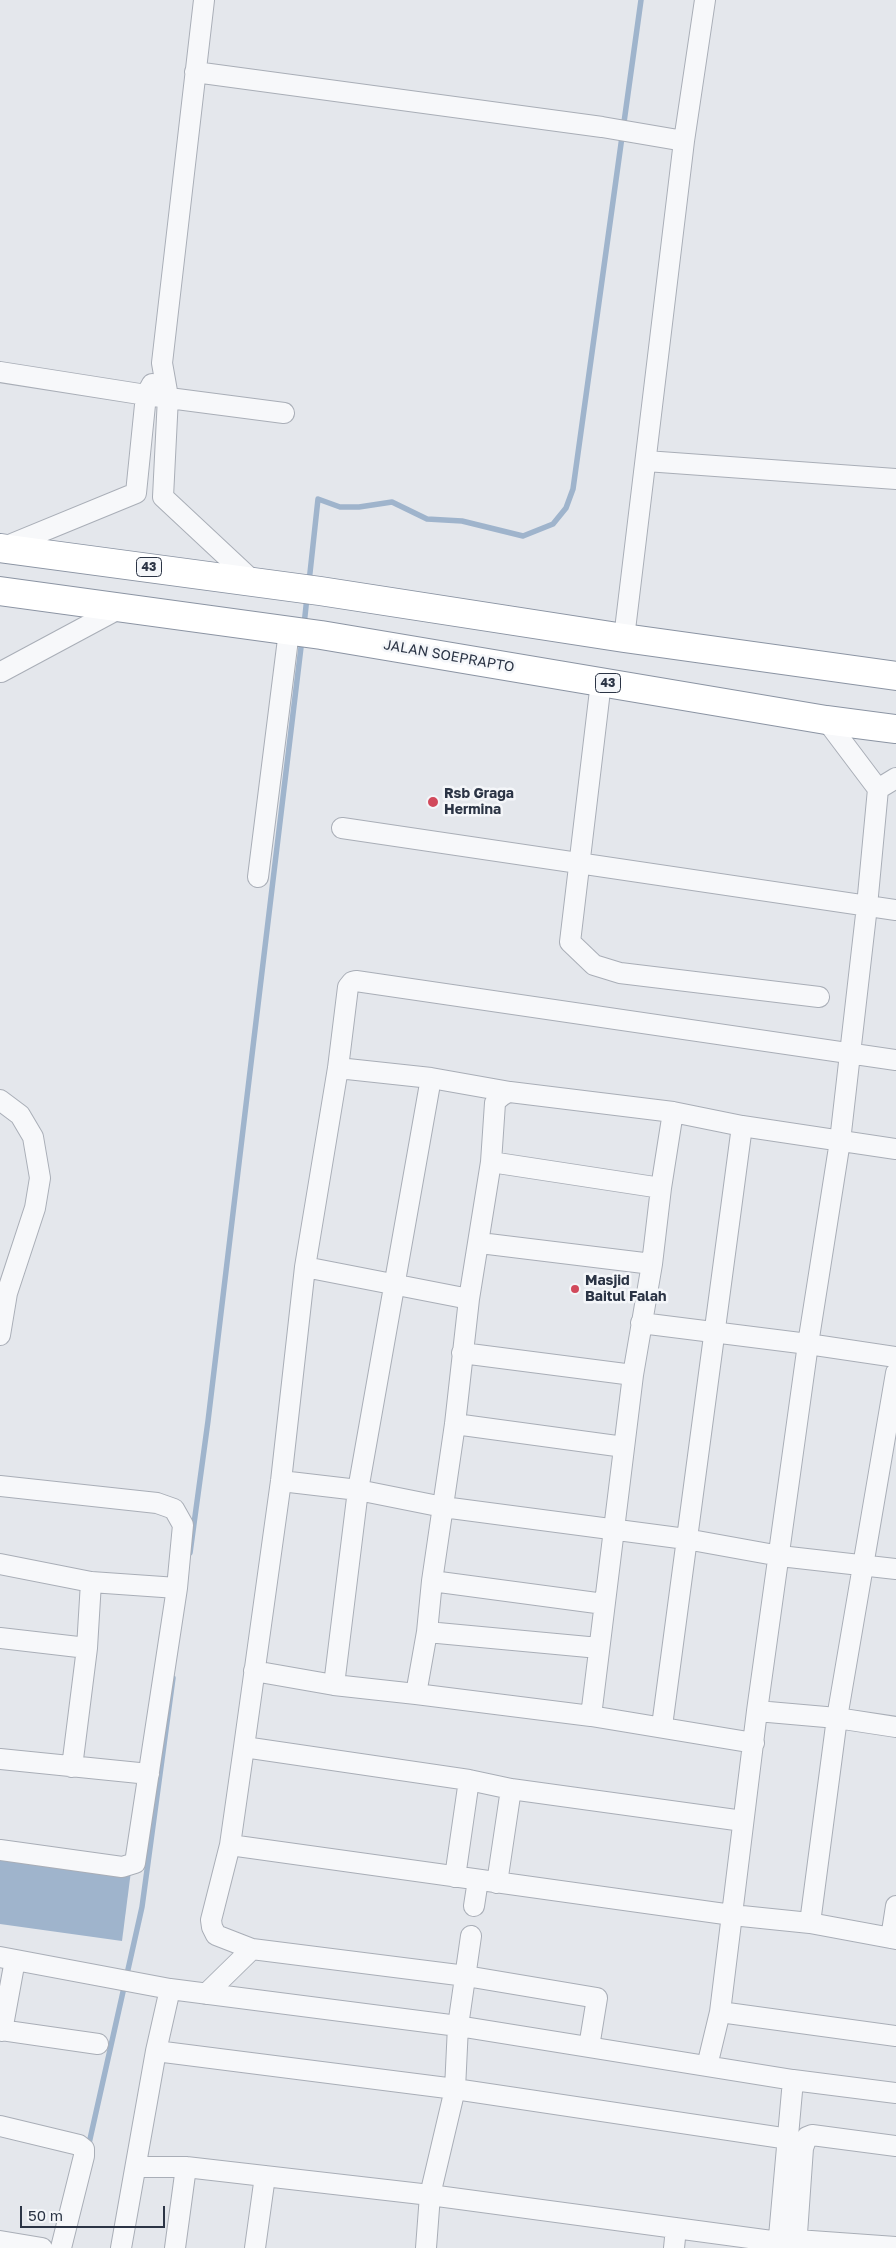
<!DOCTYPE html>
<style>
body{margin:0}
#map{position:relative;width:896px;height:2248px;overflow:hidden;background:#e4e7ec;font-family:"Golos Text",sans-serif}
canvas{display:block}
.scale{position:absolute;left:20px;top:2206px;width:145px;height:22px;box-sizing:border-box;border:2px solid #2b3445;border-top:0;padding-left:6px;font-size:15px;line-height:18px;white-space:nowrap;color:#2b3445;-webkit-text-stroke:4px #f4f6f9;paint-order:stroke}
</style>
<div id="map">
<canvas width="896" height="2248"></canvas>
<div class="scale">50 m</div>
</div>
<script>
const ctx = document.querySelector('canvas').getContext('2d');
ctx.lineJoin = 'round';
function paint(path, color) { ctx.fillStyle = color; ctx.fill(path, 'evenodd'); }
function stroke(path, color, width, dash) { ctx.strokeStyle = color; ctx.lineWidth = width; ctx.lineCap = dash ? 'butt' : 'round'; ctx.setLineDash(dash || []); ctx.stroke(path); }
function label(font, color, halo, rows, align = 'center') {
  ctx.font = font + ' "Golos Text",sans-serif'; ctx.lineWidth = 5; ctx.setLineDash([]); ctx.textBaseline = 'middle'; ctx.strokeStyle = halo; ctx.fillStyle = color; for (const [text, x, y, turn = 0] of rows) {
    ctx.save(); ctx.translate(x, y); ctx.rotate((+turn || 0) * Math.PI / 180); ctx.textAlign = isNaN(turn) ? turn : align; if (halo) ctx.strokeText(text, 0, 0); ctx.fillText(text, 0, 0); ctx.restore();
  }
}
paint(new Path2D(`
 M0 1854 131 1871 122 1941 0 1924Z`), '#9fb4cc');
stroke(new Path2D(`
 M309 582 318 499 340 507H359L392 502 427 519 462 521 523 536 553 524 566 508 573 489 641 0
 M304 625 307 597
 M190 1553 208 1421 302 639
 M88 2148 142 1907 173 1678`), '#9fb4cc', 5.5);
const minor = new Path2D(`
 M204 0 162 363 168 397 163 497 254 582
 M195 72 602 127 684 141
 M0 372 146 395 284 413
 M646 461 896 479
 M2 548 136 493 146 395 152 384
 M624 638 684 141 705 0
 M1 672 124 606
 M601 682 570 942 594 965 620 973 819 997
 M878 789 896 778
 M342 828 896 910
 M258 877 289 631
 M338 1068 431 1078 510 1092
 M0 1100 20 1115 33 1137 40 1178 35 1208 7 1293 0 1335
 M491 1162 661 1188
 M480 1243 652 1264
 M305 1267 469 1299
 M641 1323 808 1344 896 1357
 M462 1353 633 1375
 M455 1424 624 1447
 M281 1481 358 1490 443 1507 686 1539 780 1556 896 1569
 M0 1486 157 1503 174 1509 183 1525 177 1588 135 1863 122 1867 0 1850
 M0 1564 91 1582 177 1588
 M432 1581 604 1604
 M427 1632 599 1648
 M0 1638 87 1648
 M254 1671 334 1685 416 1694 591 1716 754 1743
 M334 1685 358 1490 431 1078
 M416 1694 427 1632 432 1581 455 1424 469 1299 491 1162 495 1103C499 1097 503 1094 510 1092L673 1112 742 1126 896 1149
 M757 1711 837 1718 896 1727
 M591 1716 633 1375 652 1264 661 1188 673 1112
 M662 1726 742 1126
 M244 1747 469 1780 511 1789 743 1821
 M0 1759 149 1774
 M72 1767 87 1648 91 1582
 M230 1845 732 1915 810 1923 896 1939
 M455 1877 469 1780
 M497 1883 511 1789
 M474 1906 478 1880
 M810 1923 837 1718 896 1373
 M891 1938 896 1906
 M0 1957 170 1989 458 2026 793 2080 896 2093
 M206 1994 252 1949
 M720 2012 896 2036
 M0 2030 98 2044
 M2 2031 15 1960
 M589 2047 597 1998 466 1976 252 1949 216 1935 212 1927 211 1920 230 1845 244 1747 281 1481 305 1267 338 1068 348 987 352 982 356 981 896 1060
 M156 2051 455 2089 789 2139
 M707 2066 720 2012 757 1711 808 1344 840 1141 867 906 878 789 826 720
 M0 2126 79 2145 84 2149V2156L61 2248
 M137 2167H186L430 2195 779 2242
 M797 2240 896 2247
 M0 2241 42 2248
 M121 2248 156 2051 170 1989
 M175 2248 186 2167
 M255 2248 265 2176
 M426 2248 430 2195 455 2089 458 2026 471 1936
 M674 2248 676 2228
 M778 2248 793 2080
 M796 2248 803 2148 807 2137 812 2135 896 2146`);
const highway = new Path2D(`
 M0 548 320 591 624 638 896 676
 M0 591 321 635 826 720 896 729`);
stroke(minor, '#a9aeb7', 22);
stroke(highway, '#8b94a3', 30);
stroke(minor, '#f7f8fa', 20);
stroke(highway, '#fff', 28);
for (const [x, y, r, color] of [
 [433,802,6,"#d1495b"],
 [575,1289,5,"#d1495b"]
]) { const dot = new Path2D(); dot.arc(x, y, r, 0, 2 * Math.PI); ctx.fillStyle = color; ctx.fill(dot); stroke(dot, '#f4f6f9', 2); }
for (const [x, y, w] of [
 [149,567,25],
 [608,683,25]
]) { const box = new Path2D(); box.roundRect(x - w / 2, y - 9.5, w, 19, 4); ctx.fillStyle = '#f4f6f9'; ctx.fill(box); stroke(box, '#2b3445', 1); }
label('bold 12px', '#2b3445', null, [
 ["43",149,567],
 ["43",608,683]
]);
label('14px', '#2b3445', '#f4f6f9', [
 ["JALAN SOEPRAPTO",449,656,10]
]);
label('bold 14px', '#2b3445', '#f4f6f9', [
 ["Rsb Graga",444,794],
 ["Hermina",444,810],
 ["Masjid",585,1281],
 ["Baitul Falah",585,1297]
], 'left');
</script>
